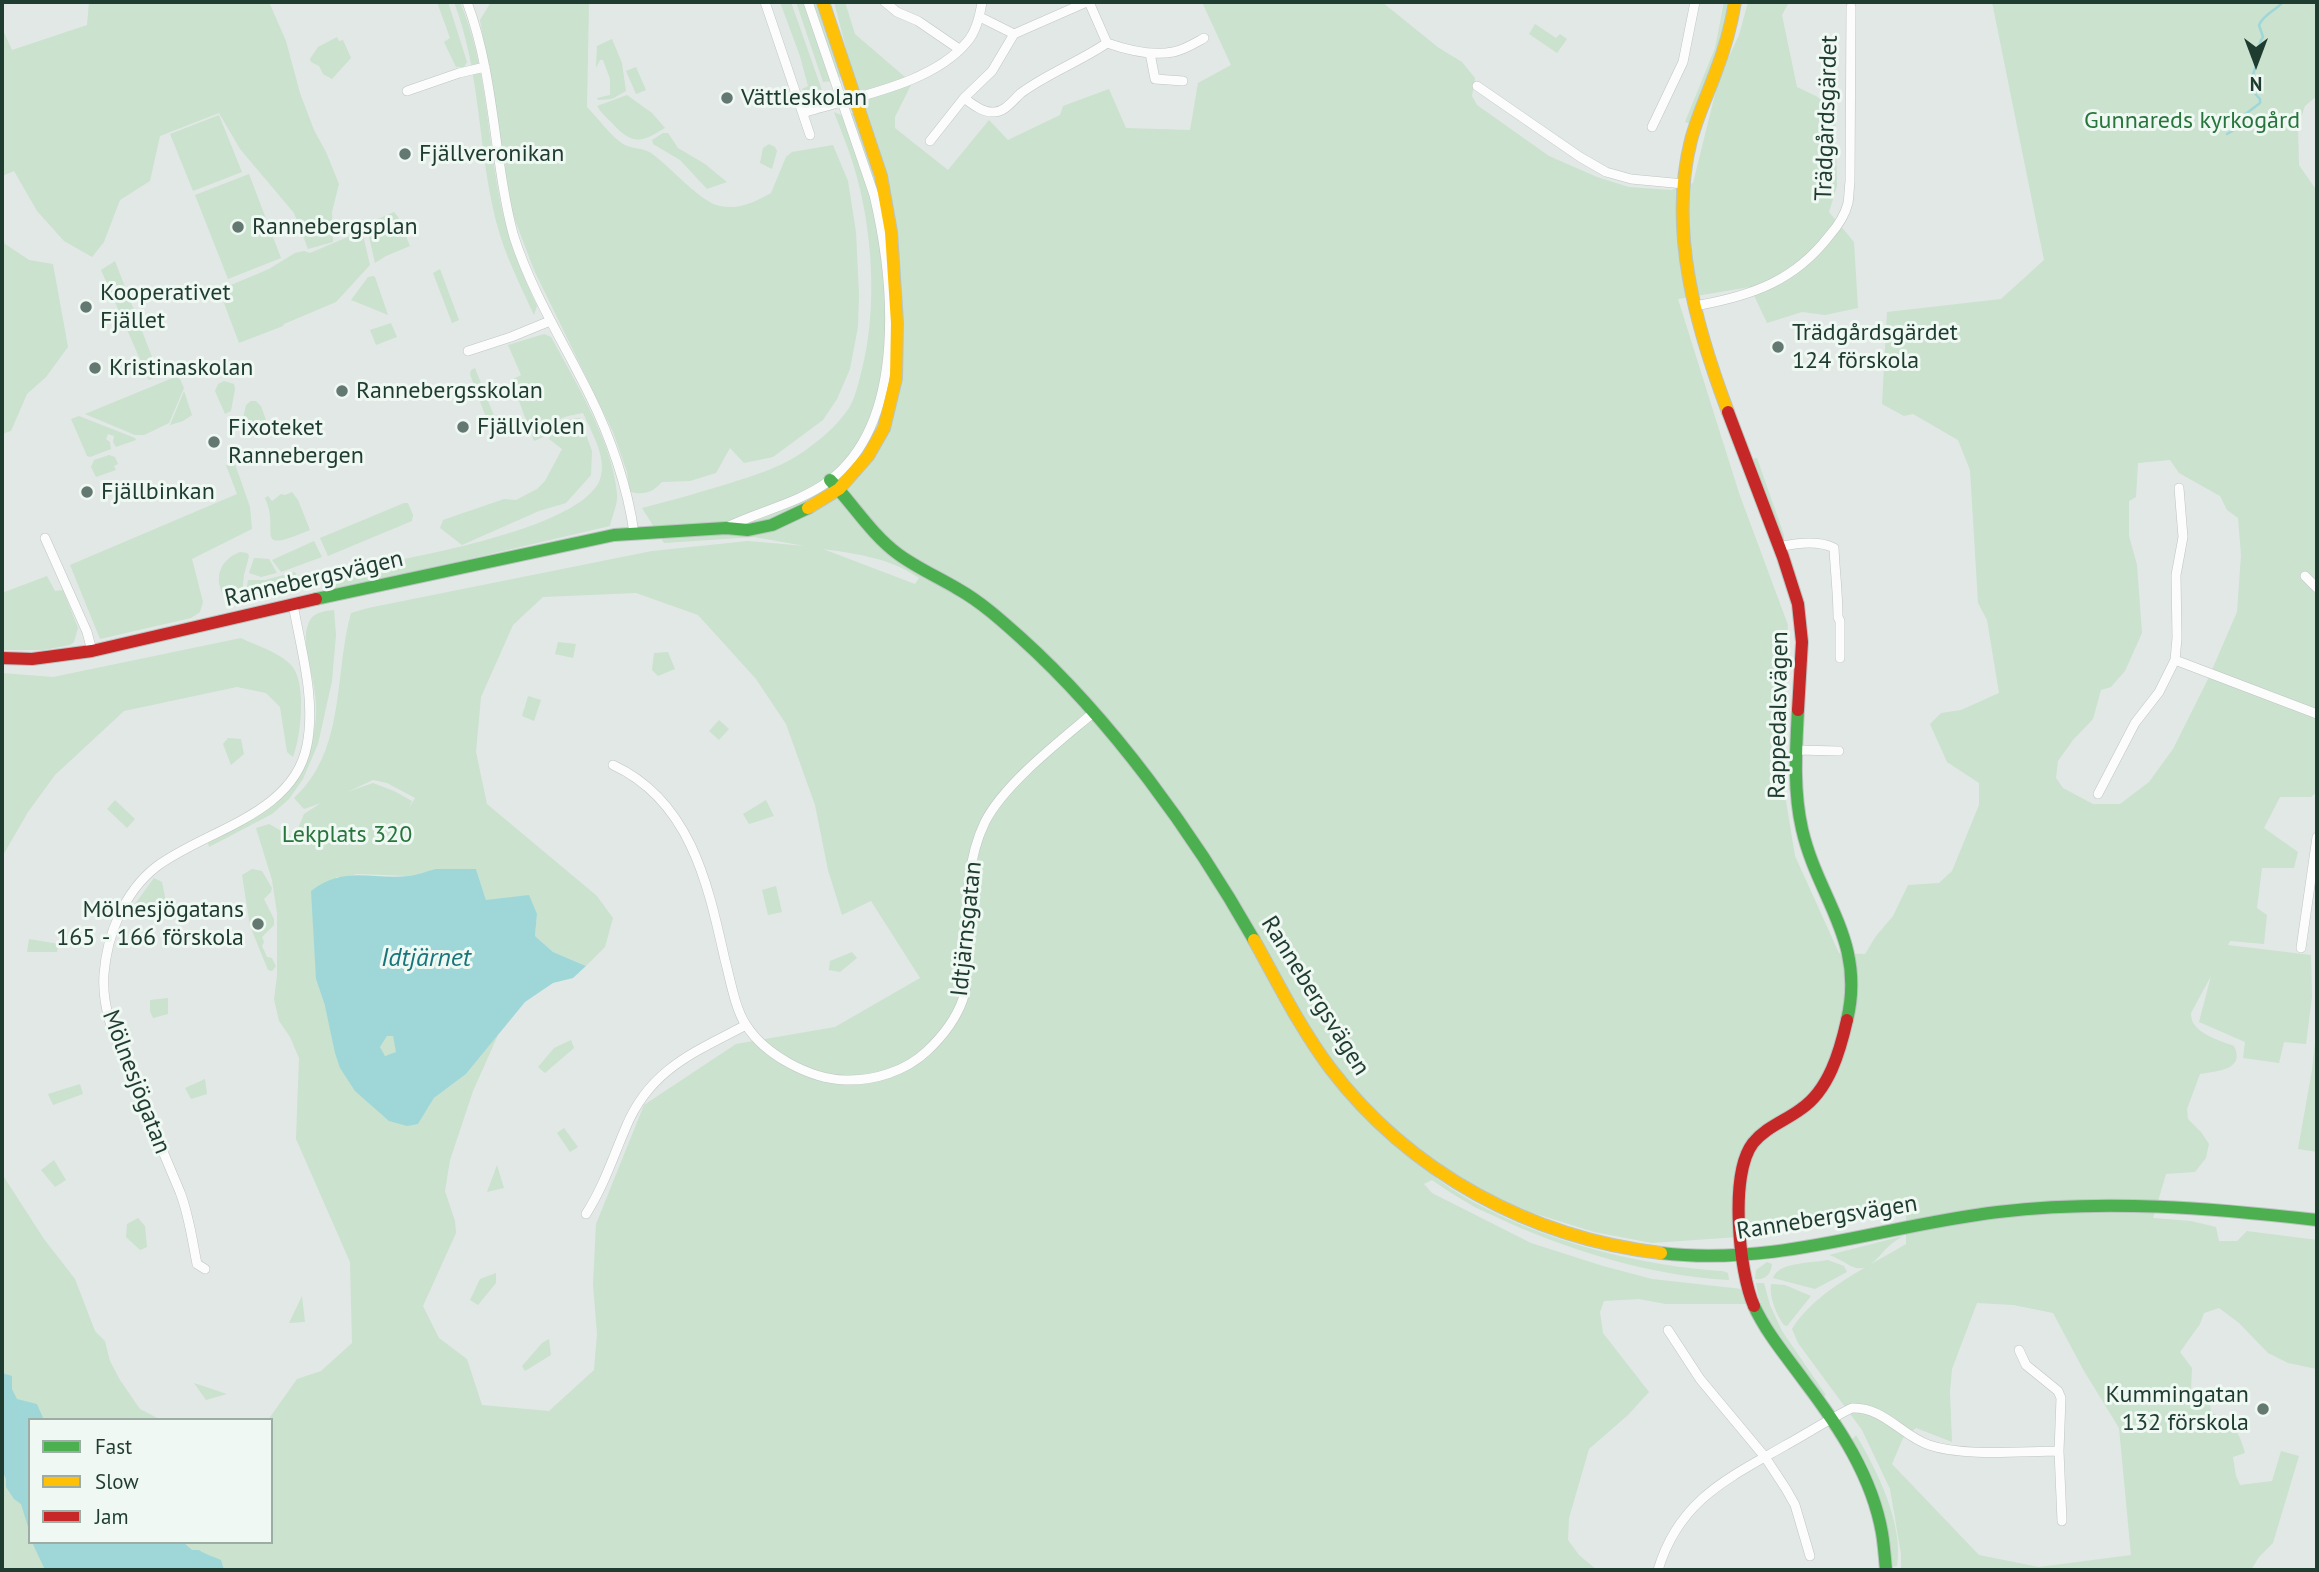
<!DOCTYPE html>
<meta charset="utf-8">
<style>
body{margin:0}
#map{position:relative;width:2319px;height:1572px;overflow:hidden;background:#e2e8e5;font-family:"PT Sans",sans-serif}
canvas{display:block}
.frame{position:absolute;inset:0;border:4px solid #1f3c31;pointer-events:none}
.legend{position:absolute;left:28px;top:1418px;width:245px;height:126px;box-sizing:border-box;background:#eff8f2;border:2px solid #9cada5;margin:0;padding:9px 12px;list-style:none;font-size:21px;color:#1f3c31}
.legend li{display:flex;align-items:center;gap:14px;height:35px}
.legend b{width:35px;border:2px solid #9cada5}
.north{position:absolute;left:2221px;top:28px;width:70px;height:70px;-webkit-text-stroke:5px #eff8f2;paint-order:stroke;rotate:180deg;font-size:19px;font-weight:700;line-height:28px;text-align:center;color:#1f3c31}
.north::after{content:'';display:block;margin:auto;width:24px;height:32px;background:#1f3c31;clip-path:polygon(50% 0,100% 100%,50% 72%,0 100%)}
</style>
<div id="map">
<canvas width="2319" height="1572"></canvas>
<div class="frame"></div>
<ul class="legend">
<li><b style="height:9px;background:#4caf50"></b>Fast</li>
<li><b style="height:9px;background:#ffc107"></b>Slow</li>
<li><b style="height:9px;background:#c62828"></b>Jam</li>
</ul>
<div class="north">N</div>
</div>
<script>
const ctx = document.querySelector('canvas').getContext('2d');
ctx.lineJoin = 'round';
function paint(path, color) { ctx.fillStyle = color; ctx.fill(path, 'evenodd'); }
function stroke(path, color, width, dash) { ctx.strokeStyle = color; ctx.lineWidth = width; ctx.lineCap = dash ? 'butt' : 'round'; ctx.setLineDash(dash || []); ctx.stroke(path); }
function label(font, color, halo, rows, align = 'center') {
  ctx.font = font + ' "PT Sans",sans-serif'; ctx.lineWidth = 6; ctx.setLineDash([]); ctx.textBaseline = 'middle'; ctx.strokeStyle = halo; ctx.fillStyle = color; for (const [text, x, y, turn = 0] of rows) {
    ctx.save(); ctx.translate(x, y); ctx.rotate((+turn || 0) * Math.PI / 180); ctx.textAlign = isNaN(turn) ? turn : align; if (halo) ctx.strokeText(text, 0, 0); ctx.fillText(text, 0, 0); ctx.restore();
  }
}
paint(new Path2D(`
 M89 2H269L286 41 300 93 314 130 326 152 339 184 332 212 333 242 308 249 294 213 240 149 219 113 160 136 150 181 120 200 104 242 92 257 64 241 37 211 14 171 2 176V28L12 50 87 25Z
 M437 2H448L467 62 464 67H456L444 42 450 38Z
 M454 2H460C486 63 487 131 499 195 506 235 520 270 537 306L534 315C522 289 509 263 500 235 477 159 483 78 454 2Z
 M491 2H589L587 107C597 117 613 139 625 145 633 149 644 148 651 153 670 166 701 203 720 206 739 210 755 202 771 193L786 157 792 152 833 145 848 181 856 232 859 294 858 327 850 369 837 399 823 420 773 457 744 463 730 448 716 473 690 481 662 482C652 493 644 495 630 492L627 472 613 432 534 270 507 199 495 107 480 20Z
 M780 2H791L824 96C821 103 814 101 808 98L802 89 808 86 800 56Z
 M796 2H804L832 81 823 82Z
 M813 2H820L845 75 838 78Z
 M834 2H845L855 34 912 83 895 117V128L948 170 989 120 1008 140 1060 115 1063 106 1109 89 1126 128 1190 130 1198 83 1231 65 1202 2H1382L1439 48 1462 62 1475 78 1472 96 1477 105 1549 156 1597 177 1629 187 1671 190 1693 183 1719 78 1739 35 1748 2H1789L1782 15 1797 87 1816 96 1835 111 1837 186 1829 212 1854 242 1858 308 1825 315 1802 312 1767 323 1750 287 1678 299 1739 493 1788 625 1782 704V748L1786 801 1795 856 1839 953 1865 954 1876 936 1893 916 1908 885 1939 883 1952 871 1979 805V783L1947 762 1930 724 1941 713 1961 710 1999 693 1987 620 1978 603 1970 470 1958 440 1913 414 1904 416 1882 404 1887 312 2001 299 2044 260 1992 2H2317V96L2305 106 2298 127 2299 165 2317 191V792L2311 797H2280L2264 828 2298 852 2294 868H2262L2257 908 2267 915 2264 944 2230 941 2228 945 2311 955 2312 997 2306 1044 2284 1042 2279 1063 2243 1058 2245 1042 2199 1022 2211 976 2191 1013C2190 1033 2219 1040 2234 1046 2246 1070 2217 1071 2200 1074L2187 1109 2188 1119 2201 1132 2209 1144 2206 1158 2195 1172 2166 1174 2153 1218 2191 1221 2216 1227 2219 1241H2237L2247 1231 2317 1240V1369L2288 1363 2268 1353 2239 1323 2219 1308 2204 1313 2200 1324 2180 1352 2192 1368 2191 1390 2209 1392 2211 1412C2233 1424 2239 1430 2245 1453L2233 1457 2236 1476 2240 1485 2272 1481 2281 1451 2299 1456 2273 1543 2259 1557 2251 1570H1901V1554L1890 1489 1862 1430 1798 1343 1792 1329C1816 1290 1868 1267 1906 1244V1215L1885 1212 1782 1234 1652 1243 1594 1232 1498 1202 1447 1171 1436 1178C1510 1233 1632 1266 1723 1271L1728 1273 1729 1280C1651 1276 1563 1249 1492 1215 1484 1211 1475 1208 1468 1203 1455 1196 1444 1188 1432 1180L1424 1184 1432 1193 1531 1243 1603 1266 1652 1279 1742 1289 1748 1304H1666L1639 1299 1604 1301 1600 1312 1603 1333 1649 1392 1628 1415 1589 1449 1569 1518 1568 1540 1579 1555 1597 1570H2V1174L44 1239 75 1279 95 1331 105 1341 110 1361 120 1380 140 1409 161 1420H30V1542H271V1420H268L297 1379 321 1371 352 1343 350 1262 296 1139 299 1058 290 1037 279 1021 274 999 277 976V913L272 880 256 828 269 824 294 838 304 814 321 803 304 809 294 798C346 751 334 674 351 613L368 608 652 551 748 541 805 546 754 537 664 543 642 508C670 501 697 493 724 485 755 475 785 467 811 446 825 436 839 423 849 408 855 398 858 385 861 373 878 311 873 229 854 167 849 149 841 131 834 112L843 116 862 110ZM2170 460 2179 473 2220 496 2227 510 2238 518 2241 555 2237 612 2208 679 2173 749 2149 782 2120 804H2093L2063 788 2056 778 2058 761 2073 740 2093 719 2101 690 2111 687 2125 671 2142 633 2137 565 2129 536V501L2136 497 2138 463ZM823 549C858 554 890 558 919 578L915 584ZM636 593 698 615 756 679 786 724 815 805 828 870 842 915 871 901 920 978 835 1027 736 1044 644 1105 596 1224 593 1284 597 1334 594 1370 549 1411 482 1405 467 1359 439 1338 423 1306 456 1233 455 1221 445 1191 450 1160 473 1091 498 1035 466 1074 434 1098 418 1124 325 1006 316 979 336 877H346L357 874 409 876 476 869 486 900 537 914 535 936 553 952 586 966 605 947 613 918 597 896 487 804 476 752 481 697 513 625 543 597ZM373 780 387 783 415 798 409 808 412 801 394 791 373 783 347 792ZM1977 1303 2013 1305 2053 1313 2084 1371 2119 1428 2131 1555 2039 1567 1979 1555 1892 1464 1903 1438 1916 1428 1952 1442 1950 1392 1952 1369Z
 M1724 2H1729L1725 31 1691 124 1685 122 1715 48Z
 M1535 24 1556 38 1560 34 1567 39 1557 53 1529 34Z
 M337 37 339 41 343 40 351 58 332 79 323 74 319 66 311 62 310 59 318 47Z
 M612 39 622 63 626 91 612 99 598 100 597 98 610 95V79L603 60H600L596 68 597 46Z
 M636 67 646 90 636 94 626 71Z
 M627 95 652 113 665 128C641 143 632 145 612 123 607 118 601 113 597 106Z
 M219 115 242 172 193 191 170 134Z
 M663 133H668L678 148 705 164 727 182 707 189 680 160 653 144 652 140Z
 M769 144 775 147 777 151 772 169 760 163 763 148Z
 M249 174 281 258 228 279 195 195Z
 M394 212 398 217 410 246 386 256 375 263 367 228 372 226 371 222Z
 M362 231 370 265 336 302 284 324 283 326 239 343 219 290 269 269 295 253 304 251 310 253Z
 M2 237 5 244 29 260 53 264 68 347 46 377 27 394 11 431 2 434Z
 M115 261 159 375 149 380 101 270Z
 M440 269 459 320 452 323 433 273Z
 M373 276 375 277 388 315 351 300 368 277Z
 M391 323 397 337 376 345 370 330Z
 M544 334 551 337C575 381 613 443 617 494 618 504 612 516 610 526L336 590 332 573C390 561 568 534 598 484 610 462 592 433 583 413 563 417 555 417 546 436L534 441 511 380 521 375 508 345Z
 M475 368 502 436 493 437 470 374 471 370Z
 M175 377 180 379 184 388 169 423 144 435H135L85 414Z
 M224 381 234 384 235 389 231 411 225 414 215 391 218 384Z
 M184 391 192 415 183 421 170 425Z
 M251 401H256L261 406 266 420 263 424 242 423 246 405Z
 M79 416 135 438 136 440 116 447 113 442 114 436 108 434 106 439 110 442 111 449 90 457 87 456 71 419Z
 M580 418 592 451 591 475 566 503 539 511 462 545 440 528 443 520 504 499 516 500 537 489 545 481 562 449 549 439C555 421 563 420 580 418Z
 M109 455 115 457 118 464 114 466 116 470 96 477 91 467 94 460Z
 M1755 458H1757L1784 535V540L1781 537 1753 460Z
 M235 464 250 507 252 529 192 559 203 602 200 612 191 618 100 639 70 565 237 494 226 465Z
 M292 492 298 500 310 530C250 555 281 532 265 498L268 496 272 501 281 494 285 495Z
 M404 503H408L413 515 412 521 328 556 320 538Z
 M314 541 322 557 281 572 272 560Z
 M240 552 247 553 249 556 244 575 242 593 225 598C213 579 219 560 240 552Z
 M254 558 269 559 277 573 261 577 249 573Z
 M295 572 299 582 255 592 250 591 247 587 248 580H265Z
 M47 576 55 591 63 590 78 628 74 642 70 645 43 650H2V593Z
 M334 610 336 635 332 681 318 744 303 779 289 799 272 814 209 847 208 843C249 821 287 802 306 757 315 737 318 715 315 694 313 672 299 640 310 620 315 612 325 611 334 610Z
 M241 638C257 646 276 651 289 663 308 678 301 737 293 757L287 752 280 707 266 693 237 687 124 711 55 775 28 812 2 857V673L53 677Z
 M558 642 576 644 573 658 555 654Z
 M668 652 675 669 658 676 652 670 654 653Z
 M528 696 541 700 534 721 522 716Z
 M719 720 729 729 719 740 709 731Z
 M228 738 241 739 244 754 231 765 223 744Z
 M115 800 135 819 127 828 107 809Z
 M766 800 774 816 749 824 743 814Z
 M252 869 262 871 272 888 271 892 264 899 274 919V925L262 937 264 942 262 946 267 957 272 958 276 966 272 971 268 970 250 926 242 875Z
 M154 878 162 882 165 897 164 907H152V910H135L133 914 129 912Z
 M776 886 782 912 768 915 762 890Z
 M29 939 59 944 57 952H27Z
 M852 952 857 958 840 972 829 970 830 961Z
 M168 998V1014L153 1018 150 1011V1000Z
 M2317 1024V1152L2298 1149 2312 1070Z
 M387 1036H393L397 1053 384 1056 380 1047Z
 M571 1040 574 1048 545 1073 538 1067 554 1048Z
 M205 1079 207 1094 191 1099 185 1088Z
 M80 1084 83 1094 53 1105 48 1094Z
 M564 1128 578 1147 570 1152 557 1133Z
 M54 1160 66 1180 55 1187 41 1170Z
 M497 1165 504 1188 487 1192Z
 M138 1218 145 1226 147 1247 140 1250 126 1237 127 1224Z
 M1903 1236C1898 1239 1893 1242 1889 1246 1880 1254 1870 1271 1856 1268 1847 1265 1839 1258 1829 1255Z
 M1828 1260 1844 1266 1847 1272 1815 1289 1773 1278C1778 1262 1812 1263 1828 1260Z
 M1767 1262 1772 1264C1771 1275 1765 1280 1755 1279L1756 1270Z
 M496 1273V1283L478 1305 470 1300 480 1279Z
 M1756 1283H1764L1770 1305 1782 1331 1826 1395 1822 1397C1798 1363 1761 1326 1756 1283Z
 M1771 1284 1785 1285 1811 1296 1787 1326 1784 1325C1776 1315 1769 1296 1771 1284Z
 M302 1296 305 1322 289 1323Z
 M549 1339 551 1355 525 1371 522 1366 542 1343Z
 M194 1383 227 1394 206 1400Z
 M1856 1435C1877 1470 1904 1525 1897 1566L1893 1567C1888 1522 1878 1478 1852 1440Z`), '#cae2ce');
paint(new Path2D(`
 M436 869H476L486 900 529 895 537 914 535 936 553 952 586 966 573 978 553 983 525 1002 466 1074 434 1098 418 1124 407 1126 389 1121 355 1091 340 1068 335 1053 325 1006 316 979 311 891C345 865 371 880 409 876 418 875 427 871 436 869ZM387 1036H393L396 1052 385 1056 380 1047Z
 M2 1373 12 1376V1389L17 1399 37 1404 43 1418V1420H30V1533L21 1504 14 1499 6 1487V1479L2 1470Z
 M32 1542H183L192 1550H199C206 1555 213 1556 221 1560L224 1570H45Z`), '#9fd7d9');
stroke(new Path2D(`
 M2227 134 2234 130 2239 119 2260 103V99L2250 88C2250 79 2254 74 2256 65 2258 55 2257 45 2263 37L2259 25C2264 14 2275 11 2283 2`), '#9fd7d9', 2.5);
const street = new Path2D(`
 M467 2C485 50 491 102 498 153 502 181 506 210 514 237 532 293 564 343 590 396 610 436 628 488 634 533
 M765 2 810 135
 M885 2 897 12 918 21 959 49
 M1089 2 1107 43C1127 50 1153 56 1173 52 1184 50 1195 43 1204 38
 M980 17 1014 34
 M1150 53 1155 79 1183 81
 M1477 86 1580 157 1606 172 1631 179 1684 184
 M407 91 459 73 485 67
 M964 98C972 104 983 113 994 112 1005 112 1013 100 1021 93 1048 73 1079 62 1107 43
 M803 113C855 96 931 85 967 42 976 32 980 15 982 2
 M1652 127 1683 62 1695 2
 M930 141 964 98 992 71 1014 34 1087 2
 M1700 305C1754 295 1795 280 1829 236 1837 227 1845 215 1848 203 1849 197 1849 189 1850 182L1851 7
 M468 351 511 337 550 321
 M727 527C762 510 797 504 829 481 908 421 894 280 874 195L808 2
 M45 538 87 632 92 651
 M1779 547C1796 543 1818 540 1834 548 1835 571 1838 593 1838 617L1840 621V658
 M2305 576 2317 588
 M2175 660 2317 714
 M1796 750 1839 751
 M613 765C691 801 708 885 725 960 730 978 735 1009 746 1025 765 1055 810 1079 845 1080 874 1081 906 1071 927 1051 943 1036 956 1019 963 999 968 983 967 963 967 946 967 903 966 861 985 822 1004 784 1060 741 1093 713
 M2098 794 2135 723 2159 692 2175 660 2177 638 2176 575 2183 537 2179 488
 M2301 948 2317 837
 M586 1214C604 1186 613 1157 626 1127 650 1069 695 1052 746 1025
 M205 1269 197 1264C192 1239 189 1215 180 1192 165 1156 150 1120 135 1085 120 1049 101 1014 104 974 107 935 124 892 156 867 205 830 294 815 307 745 316 699 301 650 293 604
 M1668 1330 1700 1379 1765 1457 1786 1489 1795 1505 1810 1556
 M2059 1451 2062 1521
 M1658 1570C1679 1500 1727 1479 1786 1445 1808 1433 1829 1419 1852 1408 1884 1407 1902 1436 1929 1445 1964 1457 2022 1451 2059 1451L2061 1398 2058 1391 2026 1365 2019 1350`);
const fast = new Path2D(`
 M830 480C853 504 871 534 898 554 917 568 938 577 958 589 981 602 1001 620 1021 638 1111 719 1194 834 1254 940
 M316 599 614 535 726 528 748 530 772 525 808 508
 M1798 710C1796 749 1793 790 1802 829 1818 899 1866 941 1847 1020
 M1661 1253C1777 1267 1885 1225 1998 1212 2105 1199 2211 1208 2317 1220
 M1754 1306C1767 1334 1787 1357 1805 1382 1839 1427 1872 1476 1882 1533 1884 1545 1885 1558 1886 1570`);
const slow = new Path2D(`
 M1728 412C1696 327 1668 230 1691 140 1697 117 1707 96 1715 74 1724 51 1731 27 1735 2
 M808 508 839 489 868 456 884 428 896 378 897 323 891 232 881 176 823 2
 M1254 940C1278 983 1300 1028 1330 1068 1410 1173 1531 1238 1661 1253`);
const jam = new Path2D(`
 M1728 412 1783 557 1798 604 1802 642 1798 710
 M2 658 32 659 92 651 316 599
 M1754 1306C1739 1272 1729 1174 1753 1143 1766 1127 1785 1121 1801 1109 1829 1090 1840 1051 1847 1020`);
stroke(street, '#bfc5c2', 10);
stroke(fast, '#bbc4c0', 14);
stroke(slow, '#bbc4c0', 14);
stroke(jam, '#bbc4c0', 14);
stroke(street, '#fbfcfb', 9);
stroke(fast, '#4caf50', 12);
stroke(slow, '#ffc107', 12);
stroke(jam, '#c62828', 12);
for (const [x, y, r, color] of [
 [727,98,7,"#637870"],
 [405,154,7,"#637870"],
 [238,227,7,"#637870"],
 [86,307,7,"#637870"],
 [1778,347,7,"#637870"],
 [95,368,7,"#637870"],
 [342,391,7,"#637870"],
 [463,427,7,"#637870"],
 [214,442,7,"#637870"],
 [87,492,7,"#637870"],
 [258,924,7,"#637870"],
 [2263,1409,7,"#637870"]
]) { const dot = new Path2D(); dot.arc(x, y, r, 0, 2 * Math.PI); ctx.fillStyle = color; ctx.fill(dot); stroke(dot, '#eff8f2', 2.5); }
label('24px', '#1f3c31', '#eff8f2', [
 ["Vättleskolan",741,98],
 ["Fjällveronikan",419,154],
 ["Rannebergsplan",252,227],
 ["Kooperativet",100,293],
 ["Fjället",100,321],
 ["Trädgårdsgärdet",1792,333],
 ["124 förskola",1792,361],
 ["Kristinaskolan",109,368],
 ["Rannebergsskolan",356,391],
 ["Fjällviolen",477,427],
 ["Fixoteket",228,428],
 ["Rannebergen",228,456],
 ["Fjällbinkan",101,492],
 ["Mölnesjögatans",244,910,"right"],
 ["165 - 166 förskola",244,938,"right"],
 ["Kummingatan",2249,1395,"right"],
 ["132 förskola",2249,1423,"right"]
], 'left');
label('24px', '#1f3c31', '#eff8f2', [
 ["Trädgårdsgärdet",1827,118,-88],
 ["Rannebergsvägen",314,579,-13],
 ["Rappedalsvägen",1779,715,-89],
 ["Idtjärnsgatan",967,929,-84],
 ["Rannebergsvägen",1315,996,58],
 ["Mölnesjögatan",136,1082,69],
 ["Rannebergsvägen",1827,1218,-9]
]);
label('24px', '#27753d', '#eff8f2', [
 ["Gunnareds kyrkogård",2192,121],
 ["Lekplats 320",347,835]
]);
label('italic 26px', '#16757b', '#eff8f2', [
 ["Idtjärnet",426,959]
]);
</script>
